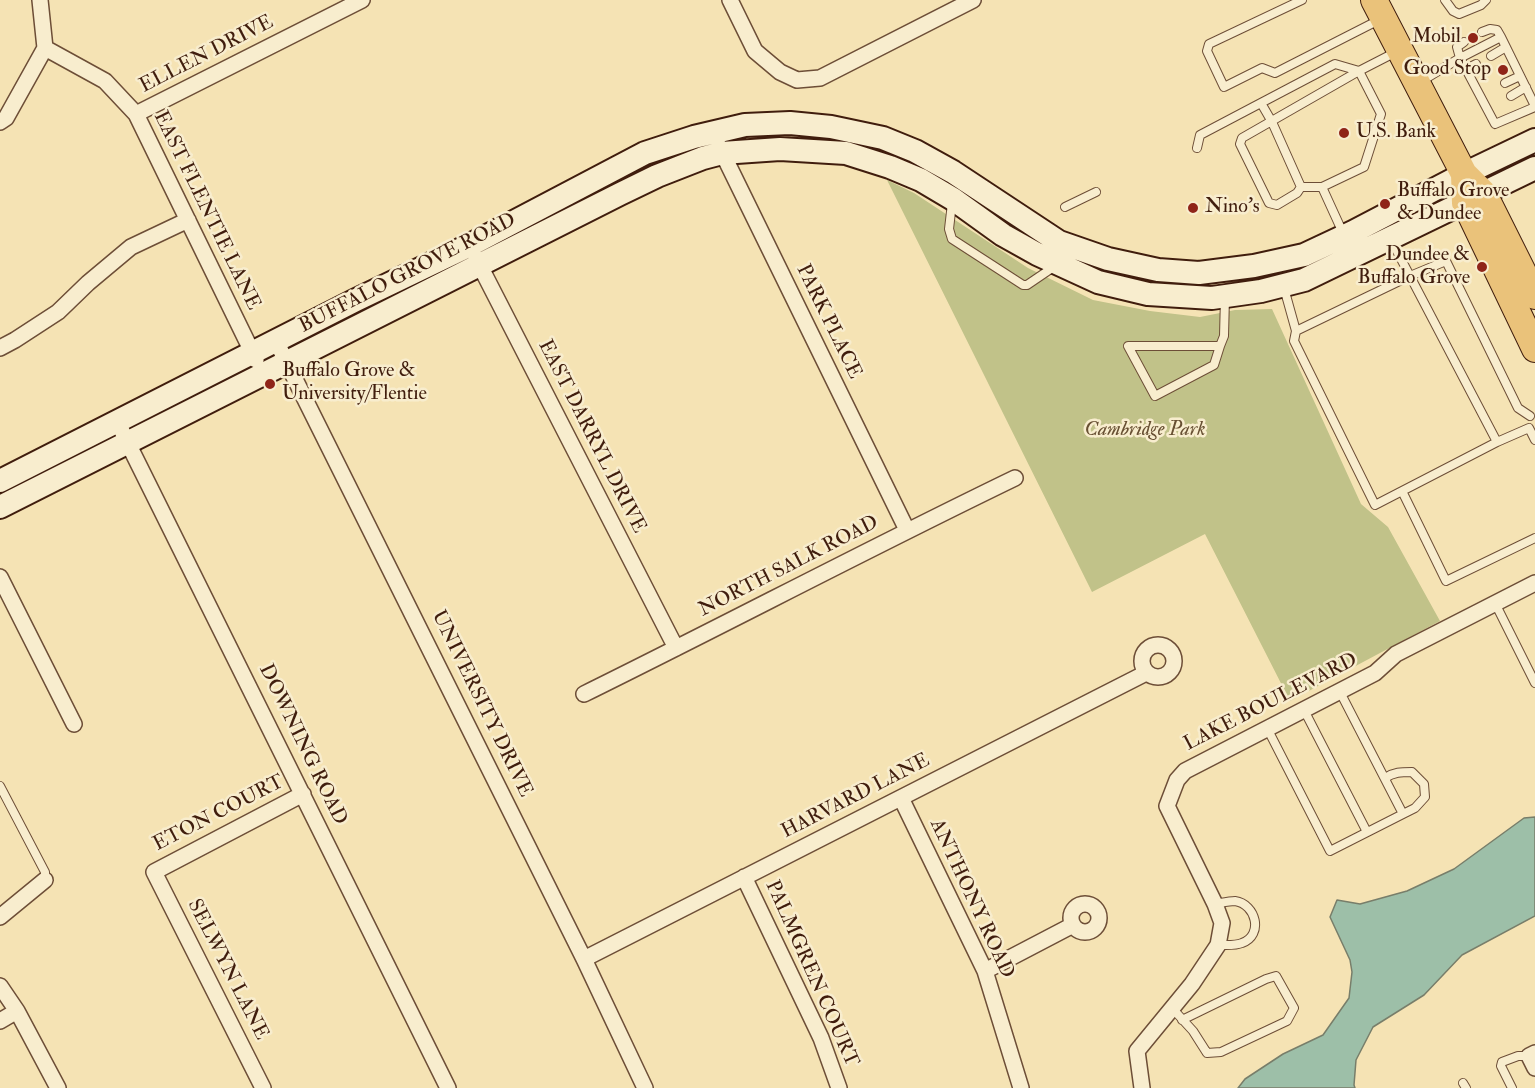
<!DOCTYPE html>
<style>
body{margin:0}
canvas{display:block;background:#f5e3b4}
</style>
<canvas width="1535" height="1088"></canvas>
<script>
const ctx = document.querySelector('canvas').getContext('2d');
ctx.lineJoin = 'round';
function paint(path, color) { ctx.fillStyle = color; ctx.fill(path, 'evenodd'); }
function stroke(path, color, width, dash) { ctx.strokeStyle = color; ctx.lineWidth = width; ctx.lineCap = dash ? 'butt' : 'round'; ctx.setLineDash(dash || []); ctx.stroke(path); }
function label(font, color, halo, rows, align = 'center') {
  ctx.font = font + ' "IM FELL Double Pica",serif'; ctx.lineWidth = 5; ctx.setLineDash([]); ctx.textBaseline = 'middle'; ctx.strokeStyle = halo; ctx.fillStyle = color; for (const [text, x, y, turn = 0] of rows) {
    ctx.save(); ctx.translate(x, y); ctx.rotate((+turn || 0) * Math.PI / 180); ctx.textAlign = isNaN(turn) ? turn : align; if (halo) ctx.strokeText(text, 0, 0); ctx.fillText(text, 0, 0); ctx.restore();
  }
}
paint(new Path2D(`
 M887 180 914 193 1028 268 1093 300 1150 311 1200 317 1235 310 1272 309 1361 504 1388 527 1440 621 1290 701 1205 534 1092 592Z`), '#c1c289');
const water = new Path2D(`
 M1535 817V916L1462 955 1424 995 1373 1027 1356 1060 1354 1085 1355 1088H1238L1245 1079 1283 1054 1323 1035 1349 998 1352 972 1350 960 1330 917 1337 900 1360 904 1407 891 1454 869 1524 818Z`);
paint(water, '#9dbfa8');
stroke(water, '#787e6a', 1.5);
const service = new Path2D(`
 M1302 0 1209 44 1207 51 1224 87 1262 68 1275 73 1381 19
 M1445 0 1453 11 1459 14 1481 5 1486 0
 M1482 32 1490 29 1497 30 1501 37
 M1464 42 1457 47 1460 58 1495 124 1535 107
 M1491 56 1506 47
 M1466 69 1476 64
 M1420 82 1460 58 1501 37 1535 106
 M1505 83 1520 76
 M1511 96 1526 87
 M1261 103 1272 122 1301 187H1322
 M1197 148 1200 135 1335 64 1359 71
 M1301 187 1297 193 1277 205 1269 203 1240 144 1242 138 1359 71
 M952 203 949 229 952 239 1023 285H1027L1055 266
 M1065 207 1096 192
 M1343 233 1322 187 1364 167 1381 114 1359 71 1396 52
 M1284 288 1296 331 1410 276 1391 240
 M1296 331 1294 341 1375 505 1497 442 1529 428 1535 440
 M1220 346 1214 365 1155 396 1128 346H1220L1224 336 1225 297
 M1497 442 1410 276 1446 261 1518 408 1530 416
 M1402 491 1446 581 1535 538
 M1495 603 1535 683
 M1340 692 1403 814 1415 808 1425 797 1424 784 1412 772C1401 772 1394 772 1385 778
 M1304 710 1367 832
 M1267 728 1330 851 1403 814
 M0 786 45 872V880
 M1215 904C1221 903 1229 901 1235 901 1256 904 1264 935 1242 943 1235 946 1226 945 1218 945
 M1172 1008 1193 1031 1207 1053 1221 1052 1287 1021 1294 1008 1276 976 1266 979 1182 1020
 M1463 1083 1466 1088
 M1512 1088 1501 1066 1502 1062 1518 1056H1529`);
const minor = new Path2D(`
 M40 0 45 48 105 81 136 114 256 360
 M730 0 755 51 780 72 797 80 820 78 973 0
 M136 114 362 0
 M0 122 6 118 45 48
 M719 146 907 530
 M476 258 676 648
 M276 341 584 959 645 1088
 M0 348 15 340 58 312 88 283 131 247 188 220
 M117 421 448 1088
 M0 577 74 724
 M1142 661a16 16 0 1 1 32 0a16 16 0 1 1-32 0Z
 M584 694C728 623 870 548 1015 478
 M901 798 985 971 1021 1088
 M744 877 821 1038 839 1088
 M1071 918a14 14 0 1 1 28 0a14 14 0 1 1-28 0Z
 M0 917 45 880
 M584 959 1146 673
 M985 971 1073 925
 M0 986 17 1011 58 1088
 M0 1021 17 1011
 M1535 1053 1529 1056 1535 1068
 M263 1088 154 872 303 794
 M1142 1088 1137 1051 1192 984 1218 945 1222 923 1215 904 1167 806 1177 780 1185 771 1375 673 1396 654 1535 583`);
const secondary = new Path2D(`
 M0 481 356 300 470 245 645 153 694 137 745 125 790 123 831 127 883 138 915 151 953 172 1059 242 1108 259 1158 270 1199 273 1254 266 1304 255 1353 232 1464 174 1535 140
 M0 507 620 194 657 176 703 158 722 153 780 149 846 153 890 167 921 180 953 199 1003 235 1037 254 1098 282 1148 294 1212 298 1261 291 1304 280 1535 168`);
const primary = new Path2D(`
 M1374 0 1464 174 1484 194 1535 296
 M1464 174 1465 203 1535 349`);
stroke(service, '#6d4e37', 10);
stroke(minor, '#6d4e37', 18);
stroke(secondary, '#401d0d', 26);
stroke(primary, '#401d0d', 28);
stroke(service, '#f8edce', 8);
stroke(minor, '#f8edce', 15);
stroke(secondary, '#f8edce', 22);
stroke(primary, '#eac27a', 26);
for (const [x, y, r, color] of [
 [1473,38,6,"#8f2418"],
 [1503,70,6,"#8f2418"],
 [1344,133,6,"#8f2418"],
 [1385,204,6,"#8f2418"],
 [1193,208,6,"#8f2418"],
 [1482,267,6,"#8f2418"],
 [270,384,6,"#8f2418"]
]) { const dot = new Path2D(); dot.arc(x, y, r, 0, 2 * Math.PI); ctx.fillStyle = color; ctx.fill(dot); stroke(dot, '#f8edce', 2); }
label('20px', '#401d0d', '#f8edce', [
 ["Mobil",1461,38,"right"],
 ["Good Stop",1491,70,"right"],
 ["U.S. Bank",1356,133],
 ["Buffalo Grove",1397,192],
 ["& Dundee",1397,215],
 ["Nino's",1205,208],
 ["Dundee &",1470,256,"right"],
 ["Buffalo Grove",1470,279,"right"],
 ["Buffalo Grove &",282,372],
 ["University/Flentie",282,395]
], 'left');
label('20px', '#401d0d', '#f8edce', [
 ["ELLEN DRIVE",207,55,-27],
 ["EAST FLENTIE LANE",206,211,64],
 ["BUFFALO GROVE ROAD",408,274,-27],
 ["PARK PLACE",828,322,64],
 ["EAST DARRYL DRIVE",591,437,63],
 ["NORTH SALK ROAD",789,567,-27],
 ["LAKE BOULEVARD",1271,703,-27],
 ["UNIVERSITY DRIVE",481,704,64],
 ["DOWNING ROAD",302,745,64],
 ["HARVARD LANE",856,797,-27],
 ["ETON COURT",219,814,-27],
 ["ANTHONY ROAD",971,899,65],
 ["SELWYN LANE",227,970,63],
 ["PALMGREN COURT",811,974,66]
]);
label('italic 20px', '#674f32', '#f8edce', [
 ["Cambridge Park",1145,431]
]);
</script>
